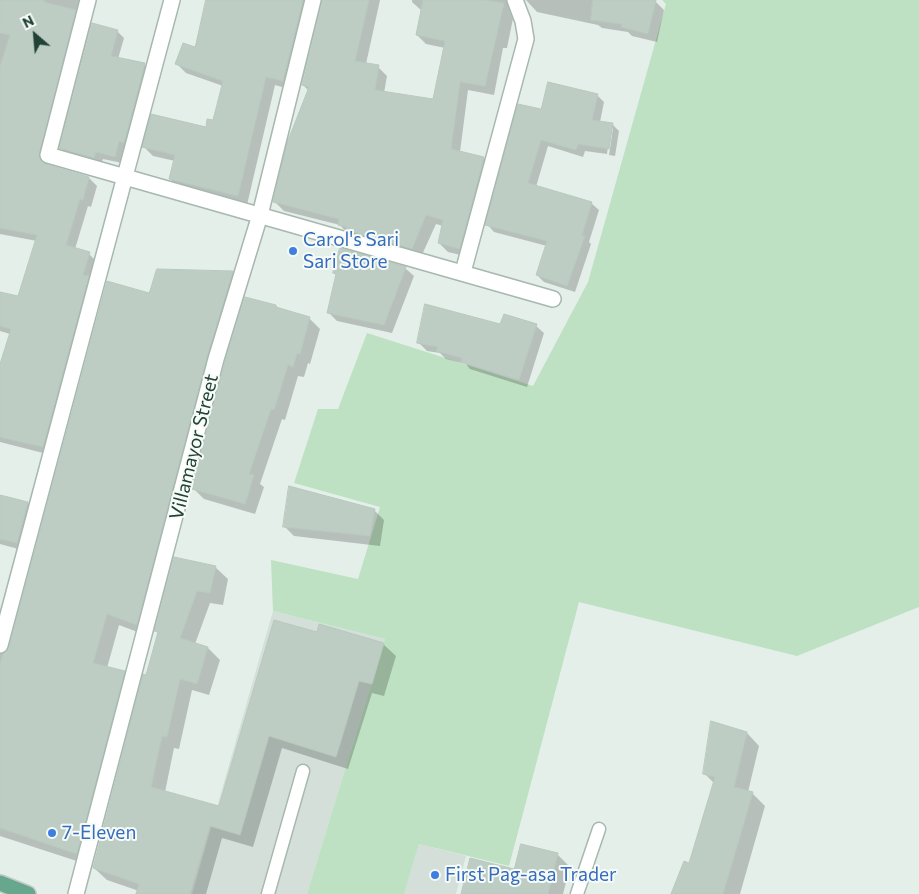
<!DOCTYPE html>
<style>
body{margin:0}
#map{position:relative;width:919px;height:894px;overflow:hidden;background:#e5efe9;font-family:Commissioner,sans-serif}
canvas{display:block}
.north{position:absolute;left:10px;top:10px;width:50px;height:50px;-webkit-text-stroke:4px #f6fbf8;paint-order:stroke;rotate:333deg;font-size:14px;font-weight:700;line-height:20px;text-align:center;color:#224235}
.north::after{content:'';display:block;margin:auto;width:18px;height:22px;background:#224235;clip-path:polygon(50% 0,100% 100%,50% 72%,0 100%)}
</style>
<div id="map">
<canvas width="919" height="894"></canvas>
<div class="north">N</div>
</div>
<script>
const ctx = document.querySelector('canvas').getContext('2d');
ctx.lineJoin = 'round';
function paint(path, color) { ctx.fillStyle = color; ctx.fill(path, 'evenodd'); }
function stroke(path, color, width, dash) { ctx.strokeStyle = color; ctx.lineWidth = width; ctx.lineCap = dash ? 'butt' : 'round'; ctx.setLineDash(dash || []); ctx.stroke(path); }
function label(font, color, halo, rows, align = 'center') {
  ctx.font = font + ' Commissioner,sans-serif'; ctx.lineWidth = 4; ctx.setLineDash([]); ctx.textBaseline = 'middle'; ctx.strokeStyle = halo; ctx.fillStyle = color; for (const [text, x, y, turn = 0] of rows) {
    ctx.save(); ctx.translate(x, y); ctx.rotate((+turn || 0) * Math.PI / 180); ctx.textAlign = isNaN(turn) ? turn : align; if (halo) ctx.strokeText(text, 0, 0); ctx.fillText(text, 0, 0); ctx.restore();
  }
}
paint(new Path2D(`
 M273 611 385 639 307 894H192Z
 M419 844 466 856 456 894H404Z`), '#d3dfd8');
paint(new Path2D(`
 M662 0H919V607L797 656 579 602 509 866 419 844 404 894H307L385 639 273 611 271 560 358 579 380 507 294 483 318 409H338L367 333 533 386 588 282 666 4Z`), '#bde1c2');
paint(new Path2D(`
 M0 0H92L87 6 47 166 89 178 97 186 91 207 88 206 75 249 89 254 97 262 51 455 0 442V369L10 334 0 331V293L19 298 37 241 0 234Z
 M207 0H319L292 90 275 85 247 205 179 188 170 179 175 161 153 156 144 147 207 128 214 121 223 86 186 73 177 64 196 49Z
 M323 0H380L366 64 378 67 387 76 384 93 434 101 445 48 426 44 417 35 422 11 412 2V0H526L516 4 507 48H503L494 95 468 90 460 152 484 158 493 167 469 257 448 252 439 243 443 226 436 224 421 257 348 234 340 225 284 211 274 201 309 91 303 85Z
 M526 0H651L655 1 664 10 657 42 632 36 628 32 602 28 598 25 537 12Z
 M117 31 124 38 118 59 144 64 151 71 122 163 103 159 101 165 68 155 61 148Z
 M597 95 604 102 600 122 612 124 619 131 615 156 609 155 613 128H610L607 154 585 151 583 157 548 146 536 187 591 203 599 210 589 242 591 244 575 292 544 282 537 275 547 246 494 232 487 224 542 110Z
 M405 268 414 276 392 333 337 321 329 313 337 276 334 273Z
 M233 272 244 284 148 636 119 625 107 668 124 672 136 684 89 865 0 836V647L3 654 8 652 150 295Z
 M276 306 280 310 309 318 320 329 310 364 308 363 304 377 298 376 285 420 282 419 260 484 264 487 255 514 204 499 193 488Z
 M501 326H536L544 333 527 387 470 369 466 364 446 359 440 353 427 351 419 343Z
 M0 496 28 503 36 512 26 551 0 544Z
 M374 510 384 520 380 546 294 536 284 526Z
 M215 567 228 579 223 605 210 603 195 644 208 648 220 660 209 695 192 690 179 749 174 748 165 792 219 808 318 634 383 644 396 656 384 696 372 693 348 769 282 748 253 847 222 838 206 894H138L139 891 107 880 94 868 159 634 156 631Z
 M712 723 747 733 759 746 748 792 753 794 765 806 740 894H672L690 865 714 783 704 773Z
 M557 854 570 867 563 894H461Z`), '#0003');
const building = new Path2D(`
 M0 0H44V2L76 10 39 157 45 164 89 177 83 200 80 199 66 245 90 252 83 275 89 276 43 447 0 437V364L11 329 0 326V292L18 296 37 235 0 228V66L10 35 0 33Z
 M206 0H303L283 81 266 77 238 196 169 179 175 155 142 147 151 114 206 127 207 119 213 120 223 81 175 64 183 43 195 47Z
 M322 0H369L355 61 379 65 375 90 433 99 445 41 416 35 423 0H485L504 3 485 86 460 82 451 149 484 157 460 249 438 243 443 220 426 215 412 249 346 230 347 227 338 225 339 219 273 202 287 143 309 87 302 85Z
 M593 0H656L648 34 621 27 622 24 591 20Z
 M92 23 118 30 111 56 145 63 124 143 119 141 115 157 96 152 94 158 59 148Z
 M548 82 598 94 592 120 613 123 609 149 578 144 576 150 541 140 528 183 592 202 582 235 585 236 567 286 536 275 547 241 485 225 518 104 541 109Z
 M340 248 406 267 384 325 327 313 336 274 333 273Z
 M157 269 233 271 207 357 137 625 107 614 93 663 125 671 77 854 0 828V664L3 654 9 647 107 281 149 293Z
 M245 297 276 305V307L310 317 300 354 297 353 293 367 288 365 274 410 271 409 249 474 254 475 245 504 192 489 225 362Z
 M425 304 500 324 504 314 537 324 519 380 461 362 462 358 436 351 438 347 417 343Z
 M289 486 375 509 370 536 283 527Z
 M0 495 28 502 17 543 0 539Z
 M174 557 216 566 210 593 197 591 180 638 208 647 197 684 180 679 167 737 162 736 151 787 219 806 274 620 317 632 319 624 384 643 372 684 359 681 336 757 269 736 240 835 210 826 190 894H136L139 884 93 868 143 674 146 675 158 632 154 631Z
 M711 721 747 732 734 787 753 792 723 894H671L684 861 689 863 715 777 703 774Z
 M521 844 558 853 548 894H461L470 858 514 869Z`);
paint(building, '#bdcdc4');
stroke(building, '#b7c9bf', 1);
const lane = new Path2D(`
 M268 894 303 771
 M577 894 599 829`);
const street = new Path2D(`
 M88 0 48 155 553 299
 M463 272 526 39 523 21 515 0
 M0 645 172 0
 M76 894 216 359 260 215 313 0`);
const primary = new Path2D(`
 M0 883 28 894`);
stroke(lane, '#a7b8af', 15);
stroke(street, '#a7b8af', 18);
stroke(primary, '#c1cac6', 18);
stroke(lane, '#fff', 12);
stroke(street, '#fff', 15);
stroke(primary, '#67a78e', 15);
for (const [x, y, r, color] of [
 [293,251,5,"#3f7fe0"],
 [52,833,5,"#3f7fe0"],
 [435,875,5,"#3f7fe0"]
]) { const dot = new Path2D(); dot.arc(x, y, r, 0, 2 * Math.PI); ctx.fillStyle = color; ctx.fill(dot); stroke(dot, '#f6fbf8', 2); }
label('19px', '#366cbe', '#f6fbf8', [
 ["Carol's Sari",303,240],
 ["Sari Store",303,262],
 ["7-Eleven",62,833],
 ["First Pag-asa Trader",445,875]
], 'left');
label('19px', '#224235', '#f6fbf8', [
 ["Villamayor Street",194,447,-76]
]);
</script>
